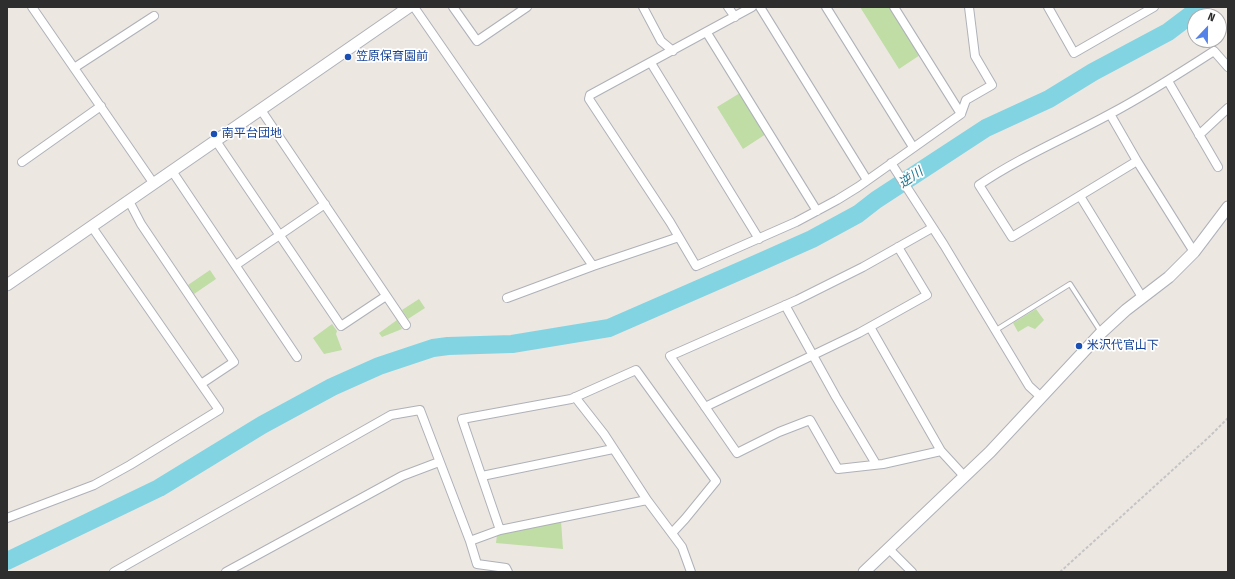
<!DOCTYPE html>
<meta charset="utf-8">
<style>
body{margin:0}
#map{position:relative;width:1235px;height:579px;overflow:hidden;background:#ede7e2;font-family:"Fira Sans Condensed",sans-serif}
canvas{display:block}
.frame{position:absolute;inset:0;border:8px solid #2e2e2e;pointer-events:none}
.north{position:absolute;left:1187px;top:8px;width:40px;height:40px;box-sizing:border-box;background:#fff;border:1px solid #ababab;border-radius:50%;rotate:22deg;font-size:11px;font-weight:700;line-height:16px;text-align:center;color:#2e2e2e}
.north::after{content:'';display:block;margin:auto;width:14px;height:18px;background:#5681e7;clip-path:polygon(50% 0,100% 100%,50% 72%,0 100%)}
</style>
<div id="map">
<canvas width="1235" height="579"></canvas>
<div class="frame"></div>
<div class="north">N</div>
</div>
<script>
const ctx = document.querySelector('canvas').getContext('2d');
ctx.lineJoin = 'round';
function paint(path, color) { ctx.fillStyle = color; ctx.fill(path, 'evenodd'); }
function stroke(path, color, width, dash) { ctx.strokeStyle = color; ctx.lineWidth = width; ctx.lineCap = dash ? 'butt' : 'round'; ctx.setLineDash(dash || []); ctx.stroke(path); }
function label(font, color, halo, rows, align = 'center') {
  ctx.font = font + ' "Fira Sans Condensed","Noto Sans JP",sans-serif'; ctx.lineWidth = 3.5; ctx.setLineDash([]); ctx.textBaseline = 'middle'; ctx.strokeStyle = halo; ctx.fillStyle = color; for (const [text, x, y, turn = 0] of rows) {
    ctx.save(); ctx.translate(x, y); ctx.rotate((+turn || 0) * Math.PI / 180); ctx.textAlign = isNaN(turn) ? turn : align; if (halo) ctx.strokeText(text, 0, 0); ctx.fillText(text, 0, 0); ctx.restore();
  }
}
paint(new Path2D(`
 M860 7H890L920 55 899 69Z
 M740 93 766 134 743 149 717 107Z
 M210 270 216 279 194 294 188 285Z
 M419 299 425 308 408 319 402 310Z
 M1036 309 1044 320 1035 329 1028 326 1018 332 1013 323Z
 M397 320 402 329 382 337 379 333Z
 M332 324 337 331 336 334 342 350 324 354 313 338Z
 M561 521 563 549 496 543 497 535 509 530Z`), '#bfdda5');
stroke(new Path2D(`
 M7 561 159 488 262 425 332 387 379 366 433 348 448 346 512 344 609 328 758 263 812 239 858 214 876 200 986 128 1049 99 1093 72 1168 32 1201 7`), '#82d4e3', 18);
const lane = new Path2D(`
 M996 330 1070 284 1101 332`);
const street = new Path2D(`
 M32 7 154 184
 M414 7 593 266
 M453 7 477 41 527 7
 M643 7 661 41 673 51
 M728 7 735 17
 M752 7 590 95 589 99 670 222 696 266 796 222 837 200 858 187 961 114 966 100 992 85 975 56 969 7
 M760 7 867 180
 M826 7 913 147
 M894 7 961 114
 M1048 7 1074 53 1154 7
 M707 33 817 211
 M651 63 759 239
 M74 68 154 16
 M1168 81 1218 167
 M261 110 406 325
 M1110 114 1137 161 1012 237 979 185C1020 157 1066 138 1110 114 1146 95 1180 73 1214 51L1228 67
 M1199 135 1228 108
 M216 141 341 326 386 296
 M1137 161 1194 252
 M22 162 101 106
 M891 163 944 245 1029 386 1041 397
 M172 171 297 357
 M1080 196 1142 297
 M129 201 141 224 234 362 201 384
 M932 228 863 267 797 300 670 356 737 453 779 432 810 420 838 469 883 464 941 451 964 476
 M236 265 325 204
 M507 298 593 266 679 237
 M785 305 836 397 876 464
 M870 327 941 451
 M575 397 604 434 647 500
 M705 407 859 333 927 295 898 247
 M482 476 613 449
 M7 518 94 485 130 465 219 410 92 227
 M672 533 685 519 716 481 636 370 571 399 462 419 500 530 647 500 682 547 691 572
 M470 541 500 530
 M888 548 912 572
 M114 572 391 415 420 410 470 541 477 564 506 568 508 572
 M226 572 402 476 439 462`);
const secondary = new Path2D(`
 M7 285 409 7
 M864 572 990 452 1101 333 1126 310 1169 277 1194 252 1228 207`);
stroke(lane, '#aeb1b8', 6);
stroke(street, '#aeb1b8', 10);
stroke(secondary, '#aeb1b8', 13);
stroke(new Path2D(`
 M1060 572 1209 437 1228 418`), '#c4c4c4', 2, [3, 2]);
stroke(lane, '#fff', 4);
stroke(street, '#fff', 8);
stroke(secondary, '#fff', 11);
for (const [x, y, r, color] of [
 [348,57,4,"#1a4fb4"],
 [214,134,4,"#1a4fb4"],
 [1079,346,4,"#1a4fb4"]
]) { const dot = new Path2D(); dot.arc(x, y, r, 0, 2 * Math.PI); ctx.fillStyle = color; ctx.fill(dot); stroke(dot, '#fff', 1.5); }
label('12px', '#164399', '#fff', [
 ["笠原保育園前",356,57],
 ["南平台団地",222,134],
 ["米沢代官山下",1087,346]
], 'left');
label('italic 13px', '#1d7792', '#fff', [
 ["逆川",911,178,-34]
]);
</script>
